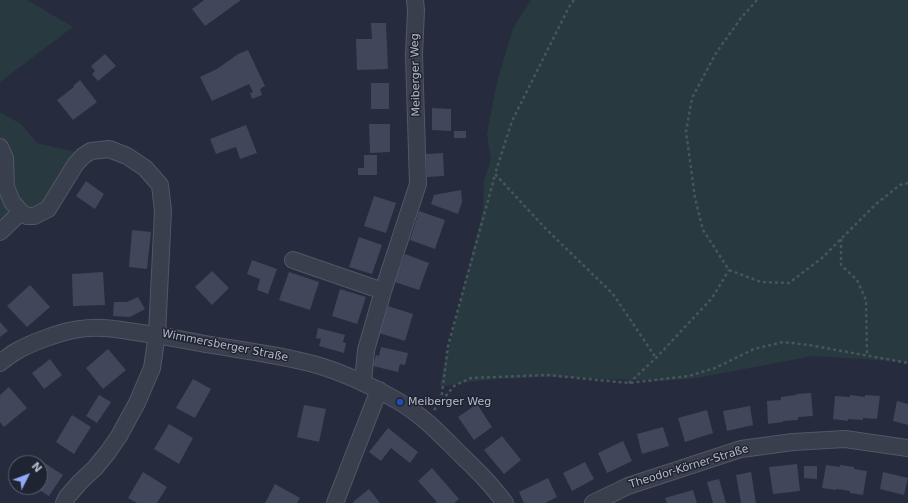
<!DOCTYPE html>
<meta charset="utf-8">
<style>
body{margin:0}
#map{position:relative;width:908px;height:503px;overflow:hidden;background:#262c3e;font-family:"DejaVu Sans",sans-serif}
canvas{display:block}
.north{position:absolute;left:8px;top:455px;width:40px;height:40px;box-sizing:border-box;background:#1f2433;border:1px solid #5b606f;border-radius:50%;rotate:48deg;font-size:11px;font-weight:700;line-height:16px;text-align:center;color:#b6bac9}
.north::after{content:'';display:block;margin:auto;width:14px;height:18px;background:#91a8f3;clip-path:polygon(50% 0,100% 100%,50% 72%,0 100%)}
</style>
<div id="map">
<canvas width="908" height="503"></canvas>
<div class="north">N</div>
</div>
<script>
const ctx = document.querySelector('canvas').getContext('2d');
ctx.lineJoin = 'round';
function paint(path, color) { ctx.fillStyle = color; ctx.fill(path, 'evenodd'); }
function stroke(path, color, width, dash) { ctx.strokeStyle = color; ctx.lineWidth = width; ctx.lineCap = dash ? 'butt' : 'round'; ctx.setLineDash(dash || []); ctx.stroke(path); }
function label(font, color, halo, rows, align = 'center') {
  ctx.font = font + ' "DejaVu Sans",sans-serif'; ctx.lineWidth = 3; ctx.setLineDash([]); ctx.textBaseline = 'middle'; ctx.strokeStyle = halo; ctx.fillStyle = color; for (const [text, x, y, turn = 0] of rows) {
    ctx.save(); ctx.translate(x, y); ctx.rotate((+turn || 0) * Math.PI / 180); ctx.textAlign = isNaN(turn) ? turn : align; if (halo) ctx.strokeText(text, 0, 0); ctx.fillText(text, 0, 0); ctx.restore();
  }
}
paint(new Path2D(`
 M0 0H27L73 27 0 82Z
 M531 0H908V362L813 356 697 378 661 381 550 377 497 379 467 382 439 387 483 210 484 180 491 160 487 134 496 86 513 28Z
 M0 112 21 124 37 143 75 152 57 185 42 207 30 210 23 205 0 218Z`), '#28393f');
paint(new Path2D(`
 M204 0H241L205 26 192 9Z
 M371 23H386L388 69 357 70 356 39H372Z
 M248 50 265 86 260 89 262 95 252 99 250 93 253 92 249 84 212 101 200 77 217 69 238 54Z
 M105 54 116 66 98 81 92 74 95 71 91 66Z
 M80 80 97 102 73 120 57 100 74 87 73 86Z
 M371 83H389V109H371Z
 M432 108 451 109V131L432 130Z
 M369 124H390V152L370 153Z
 M246 125 257 153 240 159 236 147 216 154 210 139Z
 M454 131H466V138H454Z
 M443 153 444 176 427 177 426 154Z
 M364 155H377V175H358V168H364Z
 M86 181 104 194 95 209 76 196Z
 M461 190 462 202 458 214 431 204 434 195Z
 M374 196 396 203 386 233 364 226Z
 M419 211 445 220 435 249 410 240Z
 M132 230 151 232 147 269 129 267Z
 M359 237 382 245 372 274 349 267Z
 M405 254 429 263 419 290 395 282Z
 M252 260 277 269 268 294 257 290 260 279 247 274Z
 M212 271 229 288 212 305 195 287Z
 M103 272 105 305 73 306 72 274Z
 M289 272 319 282 310 310 279 300Z
 M30 285 50 307 27 327 7 306Z
 M340 289 366 297 357 324 332 316Z
 M138 297 145 309 130 317 113 316 114 302H127Z
 M388 306 413 314 405 341 379 333Z
 M0 322 8 331 0 337Z
 M318 328 345 335 343 342 346 343 344 353 319 346 321 339 316 338Z
 M381 347 408 353 405 365 400 364 398 372 373 366 376 355 379 356Z
 M108 349 126 370 103 389 86 368Z
 M50 359 62 375 44 389 32 373Z
 M193 379 211 389 195 418 176 408Z
 M9 387 27 408 4 427 0 422V395Z
 M811 393 813 416 798 417V420L783 421V422L768 424 767 401 781 400V397L796 395V394Z
 M99 395 111 402 97 423 86 416Z
 M850 395 865 397V395L880 396 877 419 863 418V420L848 419V421L833 419 835 396 850 397Z
 M897 401 908 404V425L893 421Z
 M477 404 492 427 474 440 458 417Z
 M304 405 326 409 319 442 297 437Z
 M750 406 753 425 727 431 723 411Z
 M707 410 713 433 685 442 678 418Z
 M72 415 91 427 74 454 56 442Z
 M169 424 193 438 179 464 154 449Z
 M663 427 669 446 642 454 637 434Z
 M388 428 418 452 410 463 391 448 381 461 369 452Z
 M502 436 521 460 504 474 484 450Z
 M623 441 632 461 607 473 598 453Z
 M40 460 63 475 49 496 35 487H40V463H38Z
 M585 462 594 479 572 491 563 473Z
 M797 464 800 491 773 494 769 467Z
 M826 465 840 467V465L854 467V469L867 471 863 495 850 493V491L837 489 836 490 822 488Z
 M804 466H817V479L804 478Z
 M432 468 459 499 454 503H435L437 502 418 481Z
 M143 472 167 487 157 503H137L128 498Z
 M751 472 756 503H741L736 475Z
 M883 472 908 478 904 495 880 489Z
 M548 478 557 497 545 503H524L519 492Z
 M719 479 726 503H713L707 482Z
 M275 484 300 498 297 503H265Z
 M369 489 380 503H354L353 502Z
 M693 490 697 503H667L665 498Z`), '#40475b');
const minor = new Path2D(`
 M0 147 5 158 6 187 12 202 21 212 27 216H34L48 209 75 165 83 156 91 151 109 149 127 156 145 168 160 185 163 211 157 334 152 368 137 403 119 436 108 452 95 468 80 482 67 497 64 503
 M0 232 21 212
 M293 260 383 291
 M0 363C5 359 10 355 15 352 30 343 62 331 80 329 96 326 112 328 128 331 152 334 176 338 200 343 233 349 268 353 301 361 335 368 368 384 398 401 422 415 441 435 460 454 476 469 492 485 505 503
 M363 382 366 350 383 291 418 184 414 55 416 10 415 0
 M335 503 379 390
 M593 503 628 486 741 449 793 442 845 439 908 448`);
stroke(minor, '#525766', 18);
stroke(new Path2D(`
 M574 0 569 7 512 121 495 174 545 228 613 294 656 358
 M757 0 741 18 716 53 692 98 686 132 695 198 703 230 729 270 761 282 789 283 822 258 876 204 900 185 908 183
 M841 239V265L857 280 866 300 867 356
 M629 383 656 358 712 298 729 270
 M441 401 448 346 495 175
 M434 410 454 386 471 378 547 375 629 383 689 376 715 368 754 349 783 342 809 345 908 363`), '#46565c', 2.5, [3, 3]);
stroke(minor, '#3a3f4e', 16);
for (const [x, y, r, color] of [
 [400,402,4,"#1a4fb4"]
]) { const dot = new Path2D(); dot.arc(x, y, r, 0, 2 * Math.PI); ctx.fillStyle = color; ctx.fill(dot); stroke(dot, '#1f2433', 1.5); }
label('11px', '#b6bac9', '#1f2433', [
 ["Meiberger Weg",416,75,-91],
 ["Wimmersberger Straße",225,346,11],
 ["Theodor-Körner-Straße",689,467,-17]
]);
label('11px', '#b6bac9', '#1f2433', [
 ["Meiberger Weg",408,402]
], 'left');
</script>
